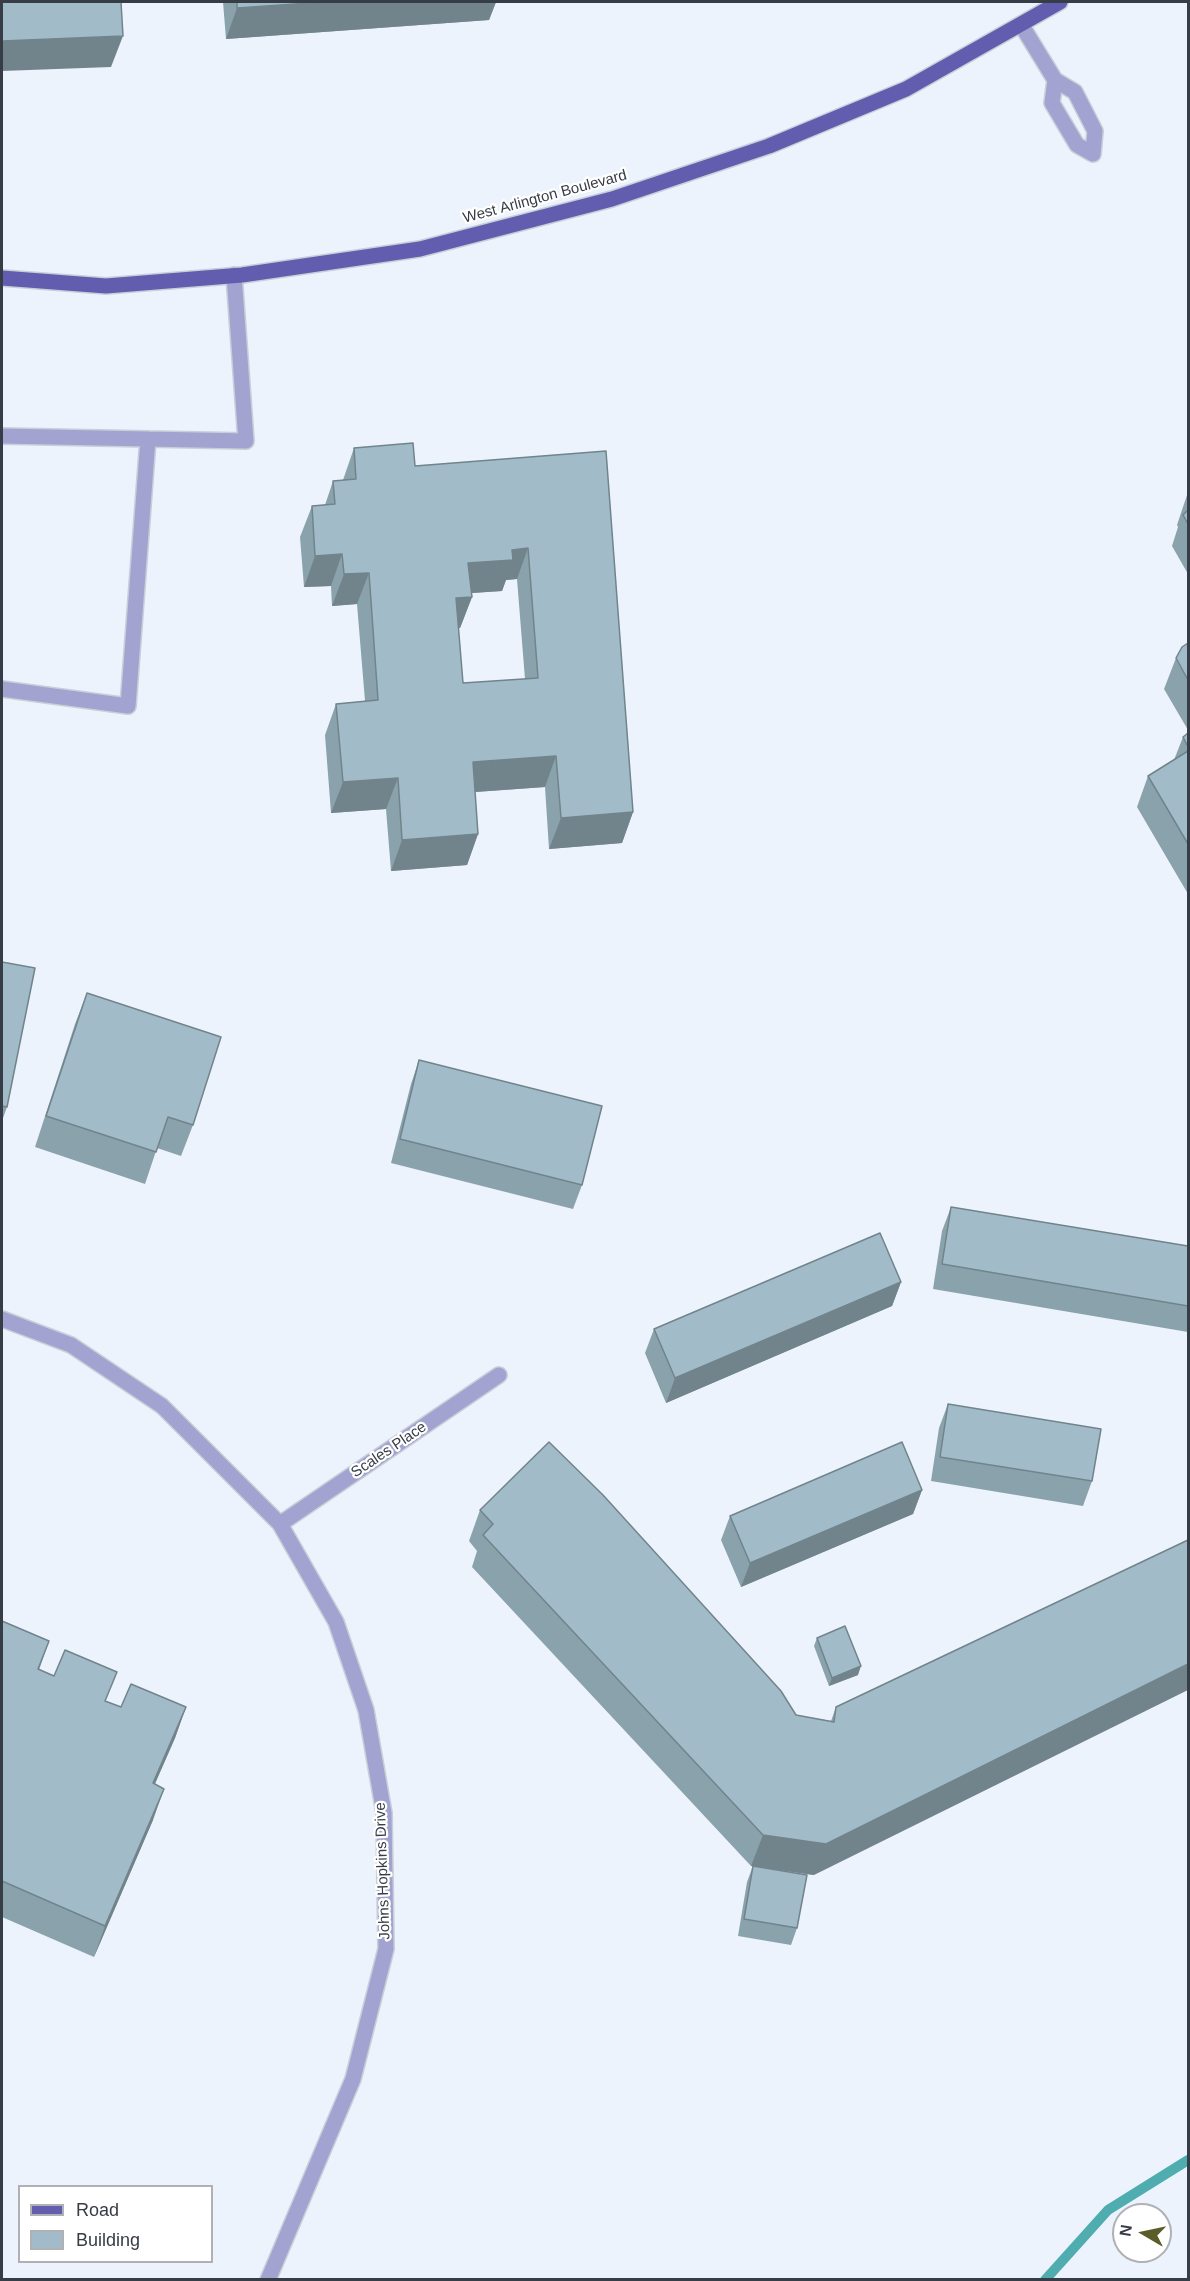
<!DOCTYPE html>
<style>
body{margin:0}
#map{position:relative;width:1190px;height:2281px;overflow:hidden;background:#edf3fc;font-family:Arial,sans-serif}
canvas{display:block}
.frame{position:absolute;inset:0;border:3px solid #373d46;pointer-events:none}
.legend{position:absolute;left:18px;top:2185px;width:195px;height:78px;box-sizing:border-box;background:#fff;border:2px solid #afb1b5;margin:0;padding:8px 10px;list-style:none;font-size:18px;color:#373d46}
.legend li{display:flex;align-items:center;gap:12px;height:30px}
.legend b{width:30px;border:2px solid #afb1b5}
.north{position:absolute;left:1112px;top:2203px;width:60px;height:60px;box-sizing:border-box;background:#fff;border:2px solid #afb1b5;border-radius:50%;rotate:279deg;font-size:16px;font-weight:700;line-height:24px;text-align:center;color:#373d46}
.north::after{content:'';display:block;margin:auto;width:21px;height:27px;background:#5a5c2a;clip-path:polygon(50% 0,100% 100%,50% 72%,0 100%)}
</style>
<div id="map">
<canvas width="1190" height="2281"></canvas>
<div class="frame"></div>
<ul class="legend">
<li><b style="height:8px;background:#625daf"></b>Road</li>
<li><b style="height:16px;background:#a1bcc8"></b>Building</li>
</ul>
<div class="north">N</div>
</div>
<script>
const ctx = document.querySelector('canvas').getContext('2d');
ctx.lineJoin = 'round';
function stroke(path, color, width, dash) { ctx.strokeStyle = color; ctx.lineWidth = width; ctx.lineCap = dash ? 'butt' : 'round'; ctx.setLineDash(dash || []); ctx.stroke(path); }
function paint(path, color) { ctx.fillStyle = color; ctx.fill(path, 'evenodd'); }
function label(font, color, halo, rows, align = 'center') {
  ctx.font = font + ' Arial,sans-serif'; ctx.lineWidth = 4.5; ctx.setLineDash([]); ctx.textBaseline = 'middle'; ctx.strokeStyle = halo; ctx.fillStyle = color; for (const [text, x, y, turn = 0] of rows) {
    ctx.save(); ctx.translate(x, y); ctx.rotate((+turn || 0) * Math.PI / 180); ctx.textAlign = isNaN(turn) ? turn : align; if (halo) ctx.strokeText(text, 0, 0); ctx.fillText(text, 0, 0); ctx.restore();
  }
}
stroke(new Path2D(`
 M1045 2280 1108 2210 1188 2160`), '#50adaf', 10);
const minor = new Path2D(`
 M1022 26 1055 80 1075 92 1095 131 1093 154 1077 145 1052 103 1055 80
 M2 436 246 441 234 275
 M2 689 128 706 148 439
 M2 1319 71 1345 162 1406 280 1524 336 1622 366 1710 384 1813 386 1949 353 2079 268 2280
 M280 1524 499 1375`);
const major = new Path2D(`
 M2 278 106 286 242 275 420 249 612 199 769 146 906 89 1060 2`);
stroke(minor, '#c9cfd8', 18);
stroke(major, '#c9cfd8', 18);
stroke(minor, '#a2a3d1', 15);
stroke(major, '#625daf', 15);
paint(new Path2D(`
 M223 2H496L489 20 226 39Z
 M354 448 415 466 606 451 633 812 622 843 549 849 545 787 475 792 478 834 467 865 391 871 386 809 331 813 325 735 336 704 365 701 357 604 332 606 331 586 304 587 300 537 312 506 325 505 333 481 343 480ZM517 579 525 679 463 683 458 628H460L472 597 471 593 502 591 506 580Z
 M1188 492V574L1172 546 1178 527 1177 525Z
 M1188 643V730L1164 689 1176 658Z
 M1188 733V894L1137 807 1148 776 1174 760 1183 737Z
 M2 962 7 1107 2 1121Z
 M87 993 193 1125 181 1156 157 1148 145 1184 35 1147 75 1024Z
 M419 1060 582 1185 573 1209 391 1163 411 1084Z
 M951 1207 1188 1246V1332L933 1289 942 1231Z
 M901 1282 892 1306 666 1403 645 1353 654 1329Z
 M948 1404 1092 1481 1083 1506 931 1481 939 1428Z
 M922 1490 913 1514 741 1587 721 1540 730 1516Z
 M480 1510 796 1715 831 1721 836 1707 814 1875 764 1868 797 1928 791 1945 738 1936 747 1882 753 1866H751L472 1567 477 1551 469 1541Z
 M2 1621 49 1641 39 1670 106 1702 121 1707H186L175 1738 155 1784 153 1820 94 1957 2 1917Z
 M817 1638 858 1675 829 1686 814 1646Z`), '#8aa2ac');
paint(new Path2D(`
 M324 2H496L489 20 226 39 237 8Z
 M123 36 111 67 2 71V41Z
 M528 548 517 579 506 580 502 591 457 594 468 563 512 550Z
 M342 554 331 586 304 587 315 556Z
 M369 573 357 604 332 606 344 574Z
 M472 597 460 628 444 629 456 598Z
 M556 756 545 787 461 793 473 762Z
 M398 778 386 809 331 813 343 782Z
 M633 812 622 843 549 849 561 818Z
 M478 834 467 865 391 871 402 840Z
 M901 1282 892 1306 666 1403 675 1378Z
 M922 1490 913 1514 741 1587 750 1563Z
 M1188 1664V1690L814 1875 751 1866 763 1835Z
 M861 1666 858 1675 829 1686 832 1678Z
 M186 1707 175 1738 141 1815 153 1783Z
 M164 1789 153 1820 94 1957 105 1926Z`), '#71848c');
const building = new Path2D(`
 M2 2H121L123 36 2 41Z
 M237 2H324L237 8Z
 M413 443 415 466 606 451 633 812 561 818 556 756 473 762 478 834 402 840 398 778 343 782 336 704 378 700 369 573 344 574 342 554 315 556 312 506 335 504 333 481 356 479 354 448ZM528 548 538 678 463 683 456 598 472 597 468 563 513 560 512 550Z
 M1188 510V524L1183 515Z
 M1188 643V680L1176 658 1182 647Z
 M1188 733V747L1183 737Z
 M1188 751V844L1148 776Z
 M2 962 35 968 7 1107 2 1106Z
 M87 993 221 1037 193 1125 168 1117 156 1152 46 1116Z
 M419 1060 602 1106 582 1185 400 1139Z
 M951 1207 1188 1246V1306L942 1264Z
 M880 1233 901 1282 675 1378 654 1329Z
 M948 1404 1101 1429 1092 1481 940 1457Z
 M549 1442 603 1495 781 1691 796 1715 834 1722 836 1707 1188 1540V1664L826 1844 763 1835 483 1535 493 1524 480 1510Z
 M902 1442 922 1490 750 1563 730 1516Z
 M2 1621 49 1641 38 1669 54 1676 65 1650 117 1672 105 1701 121 1707 131 1684 186 1707 153 1783 164 1789 105 1926 2 1881Z
 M845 1626 861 1666 832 1678 817 1638Z
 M753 1866 807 1875 797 1928 744 1919Z`);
paint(building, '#a1bcc8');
stroke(building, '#71848c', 1.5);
label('15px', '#373d46', '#fff', [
 ["West Arlington Boulevard",545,197,-15],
 ["Scales Place",389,1450,-34],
 ["Johns Hopkins Drive",383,1871,-92]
]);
</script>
